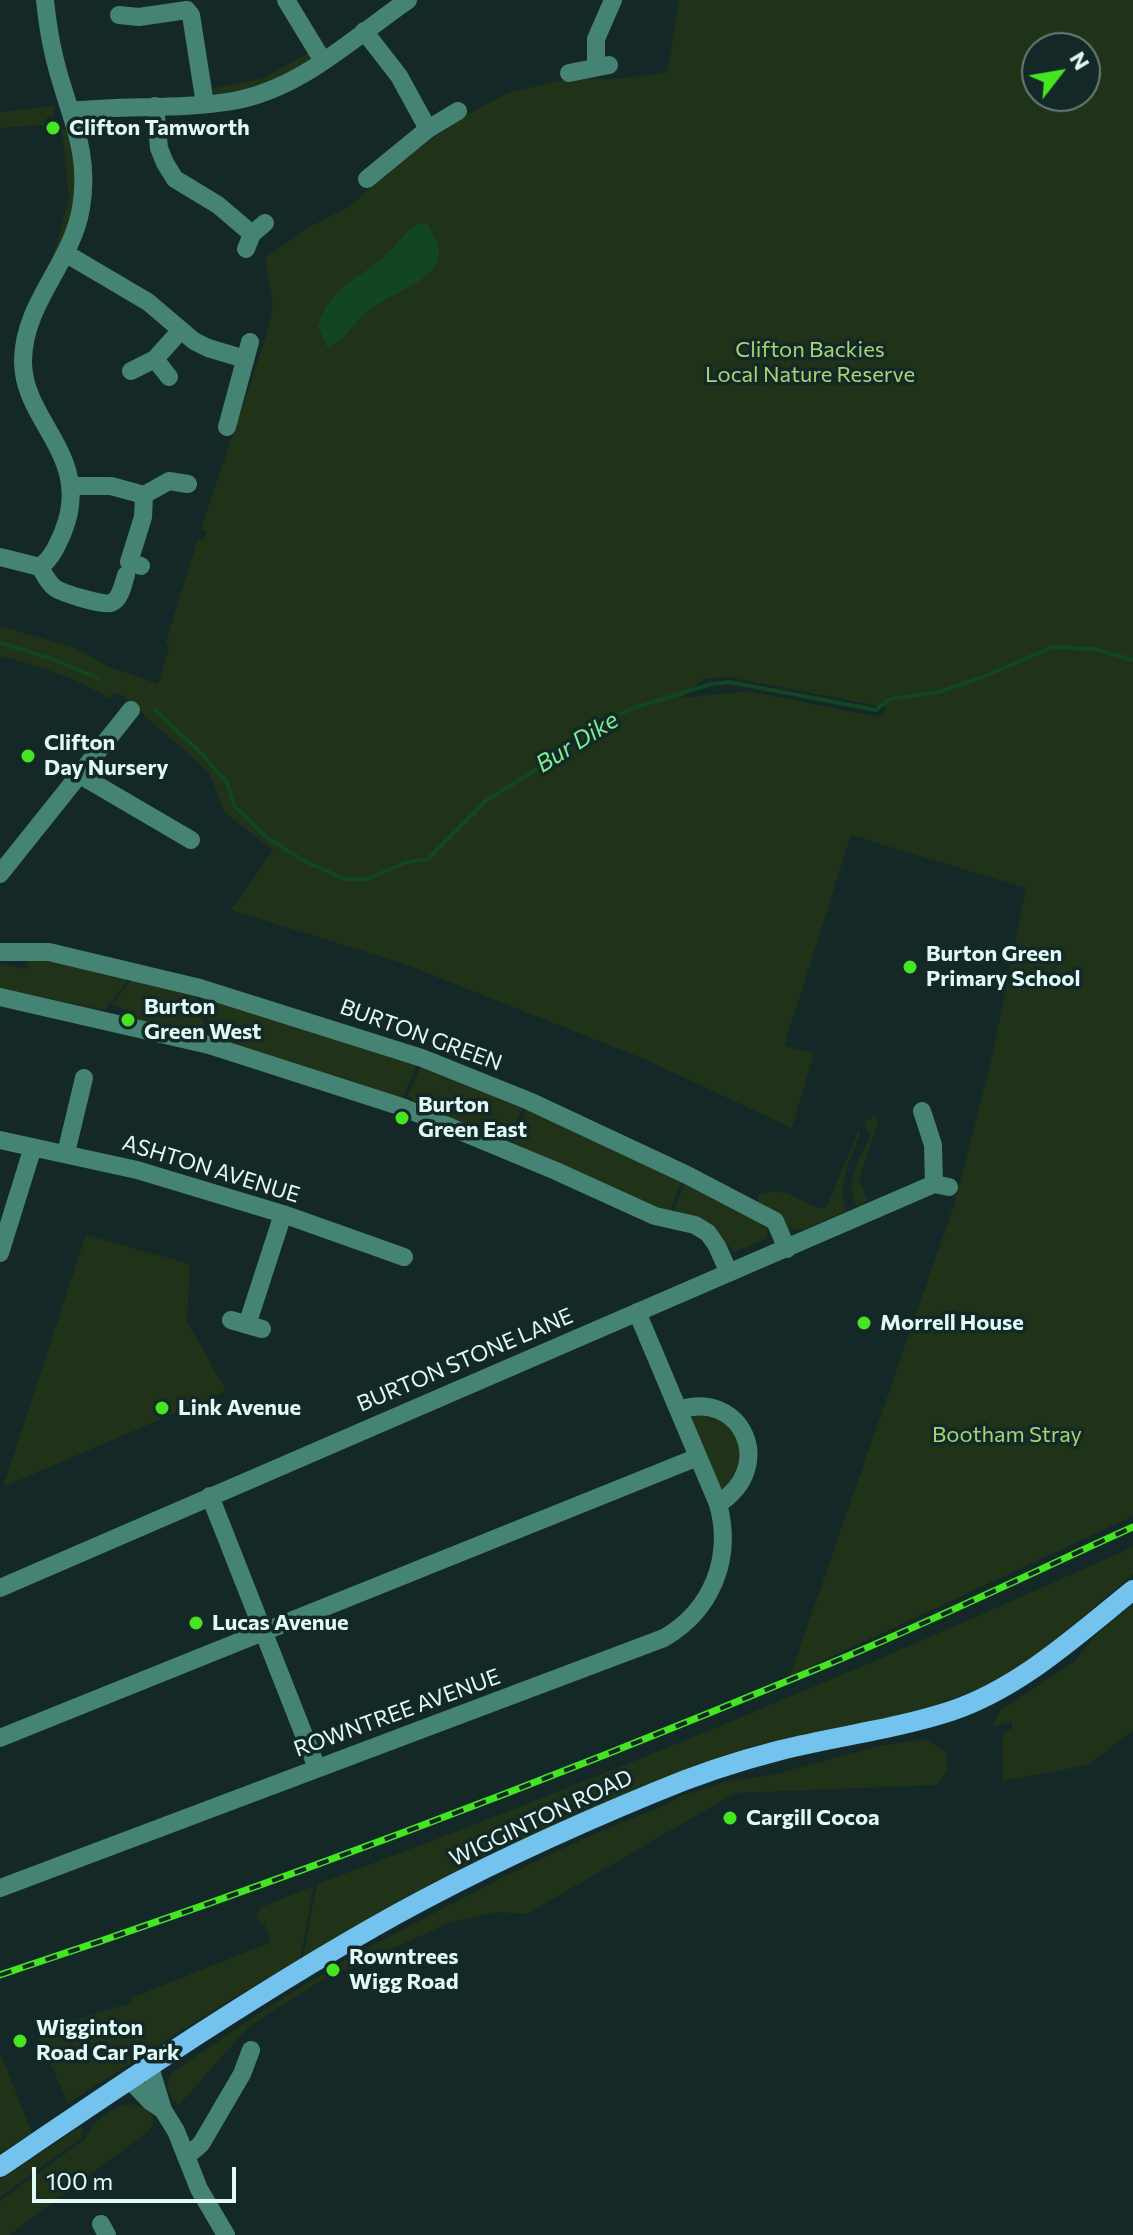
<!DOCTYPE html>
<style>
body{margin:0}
#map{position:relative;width:1133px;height:2235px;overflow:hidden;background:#142927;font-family:Commissioner,sans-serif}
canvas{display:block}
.north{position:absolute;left:1021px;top:32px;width:80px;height:80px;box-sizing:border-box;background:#142927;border:2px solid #667d7a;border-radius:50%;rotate:59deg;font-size:22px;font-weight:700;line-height:32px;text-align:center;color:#e0fbf7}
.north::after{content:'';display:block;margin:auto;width:28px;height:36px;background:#44e622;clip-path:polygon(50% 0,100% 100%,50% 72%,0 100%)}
.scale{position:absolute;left:32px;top:2167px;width:204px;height:36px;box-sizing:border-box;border:4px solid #e0fbf7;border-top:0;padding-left:10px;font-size:24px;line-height:28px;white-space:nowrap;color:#e0fbf7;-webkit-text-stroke:6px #142927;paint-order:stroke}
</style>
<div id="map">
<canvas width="1133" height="2235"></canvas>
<div class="north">N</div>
<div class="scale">100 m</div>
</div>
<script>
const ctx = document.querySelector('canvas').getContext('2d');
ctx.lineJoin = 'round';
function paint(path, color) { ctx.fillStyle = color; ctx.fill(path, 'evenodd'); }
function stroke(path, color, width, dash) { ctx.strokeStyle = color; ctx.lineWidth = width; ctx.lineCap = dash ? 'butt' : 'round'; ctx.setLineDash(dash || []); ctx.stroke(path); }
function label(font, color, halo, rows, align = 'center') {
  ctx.font = font + ' Commissioner,sans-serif'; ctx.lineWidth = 7; ctx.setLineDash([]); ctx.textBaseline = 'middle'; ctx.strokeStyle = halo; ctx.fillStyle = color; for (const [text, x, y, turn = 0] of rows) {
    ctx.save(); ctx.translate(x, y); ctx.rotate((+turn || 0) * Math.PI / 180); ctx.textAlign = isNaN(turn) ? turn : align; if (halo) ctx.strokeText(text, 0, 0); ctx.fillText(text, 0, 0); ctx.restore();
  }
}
paint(new Path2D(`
 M679 0H1133V1516L790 1676 954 1205 991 1062 1026 888 851 835 784 1046 814 1053 792 1128 642 1058 402 963 231 910 273 850 224 812 209 772 147 718 137 706 120 694H113L110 699C78 678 37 665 0 656V626L75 648 109 667 158 684 169 649 166 641 198 539 204 540 207 531 201 529 267 334 273 303 265 258 308 228 350 206 406 157 468 114 508 93 566 79 594 77 603 80 667 73ZM1037 48H1085V96H1037ZM728 677 873 705 887 708 879 717 748 691 681 698 704 679Z
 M310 52V60L305 65 257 88 216 95 211 89 263 78Z
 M54 106V116L45 119 44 125 0 128V112Z
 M69 127 77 156 72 220 52 260 69 199 62 130Z
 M29 955 127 978 126 982 105 1010 0 989V964L27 969Z
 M133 978 196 994 208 1037 131 1018 132 1012 112 1005Z
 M201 996 417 1064 402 1099 213 1038Z
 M421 1066 523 1107 508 1141 411 1102 412 1098 408 1096Z
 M527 1108 682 1180 669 1212 513 1143Z
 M876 1116 878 1123 859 1180 868 1201 857 1206C842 1183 862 1157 870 1135L864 1122Z
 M859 1130 860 1134C850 1160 837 1182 846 1211L803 1230 792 1229 787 1231 758 1206V1195C789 1182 798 1206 826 1208Z
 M685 1182 765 1224 768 1228 767 1238 734 1252 714 1228 673 1213Z
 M86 1235 190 1264 187 1321 226 1391 3 1487Z
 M697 1412 728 1421C750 1455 746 1465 721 1494L687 1414Z
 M1133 1547V1574L1050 1645 1014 1671 980 1688 934 1706 757 1751 302 1962 317 1884C593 1782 865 1668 1133 1547Z
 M1133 1603V1730L1088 1765 1003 1781 1002 1734 1012 1728V1721L992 1727 1001 1710 1074 1662 1095 1636Z
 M925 1739 947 1753V1771L937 1785 735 1793 527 1914 497 1912 451 1922 319 1982 249 2026 179 2105C167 2095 163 2083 174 2071L264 2010 329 1970 331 1973 337 1970 335 1966 356 1954 507 1875 594 1834 661 1807 681 1796 728 1781 768 1776 880 1746Z
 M314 1886 300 1959 222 2005 68 2103 36 2031 131 2003V1998L271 1942 264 1923 260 1924 256 1914 260 1912 259 1908Z
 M0 2052 32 2133 0 2153Z
 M131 2104 149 2110 154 2120 149 2131 9 2235H0V2201L85 2139C90 2123 113 2106 131 2104Z
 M82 2126 81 2138 0 2197V2180Z`), '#203318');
paint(new Path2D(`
 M421 223H427C430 230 436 238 438 246 449 278 385 295 369 310 353 323 347 339 327 347L318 327C331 282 360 281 389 252 401 240 406 230 421 223Z`), '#124524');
stroke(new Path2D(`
 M0 643 47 657 98 678
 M155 710 203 755 227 783 235 807 265 836 304 861 345 879H366L408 862 428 859 487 800 561 754 612 717 637 707 711 684 729 682 876 710 890 699 939 692 980 678 1053 647 1095 649 1133 660`), '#124524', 4);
stroke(new Path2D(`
 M286 0 323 61
 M119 15 139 17 187 10 191 15 205 104
 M364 31 399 76 428 129
 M596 67V39L613 0
 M569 73 609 65
 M155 106 159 148 165 163 175 179 218 205 252 234
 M72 111C125 105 180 110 233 101 301 89 353 38 408 0
 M367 179 428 129 458 111
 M246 249 252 234 265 223
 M65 253 148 302 194 341 208 348 245 359
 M155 359 169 377
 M131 371 155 359 181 330
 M227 427 250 342
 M70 486H111L144 495 169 481 188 484
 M0 557 40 567C52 558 57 546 63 532 94 456 22 422 23 360 24 302 72 263 81 208 91 150 68 114 55 60 50 40 47 20 45 0
 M141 566 129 562 143 517 144 495
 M40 567C44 574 48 583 55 588 62 593 104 606 111 603 121 599 123 584 126 575
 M80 775 191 840
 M0 874 131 710
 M0 952H49L200 988 422 1058 529 1101 687 1175 775 1221 787 1249
 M0 997 209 1045 402 1107 556 1171 655 1216 695 1225 708 1233 717 1246 729 1273
 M922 1111 933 1145 934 1184
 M0 1140 137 1170 283 1214 404 1257
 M66 1153 84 1078
 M0 1253 33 1147
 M231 1320 262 1329
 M247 1325 283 1214
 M679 1410C741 1389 778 1466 718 1504
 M210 1496 317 1768
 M0 1588 934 1184 949 1187
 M0 1738 698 1457
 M0 1888 664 1638C712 1610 733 1558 718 1504L637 1312
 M150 2067 163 2110 176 2131 199 2189 226 2235
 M130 2080 150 2101 163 2110
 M187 2156 201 2144 242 2074 251 2050
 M101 2224 107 2235`), '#458374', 18);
stroke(new Path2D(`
 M0 2167C130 2079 260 1990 397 1914 479 1869 566 1829 653 1793 695 1775 738 1761 781 1750 838 1736 896 1729 951 1711 1020 1688 1077 1635 1133 1590`), '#74c3ef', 20);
const rail = new Path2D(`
 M0 1975C275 1884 547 1781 814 1670 922 1626 1027 1575 1133 1527`);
stroke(rail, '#44e622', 7);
stroke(rail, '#142927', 4, [12]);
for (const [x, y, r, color] of [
 [53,128,8,"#44e622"],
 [28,756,8,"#44e622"],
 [910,967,8,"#44e622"],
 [128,1020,8,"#44e622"],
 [402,1118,8,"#44e622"],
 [864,1323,8,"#44e622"],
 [162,1408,8,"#44e622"],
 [196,1623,8,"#44e622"],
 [730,1818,8,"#44e622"],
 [333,1970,8,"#44e622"],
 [20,2041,8,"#44e622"]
]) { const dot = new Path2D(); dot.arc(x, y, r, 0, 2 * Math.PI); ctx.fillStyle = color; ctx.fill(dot); stroke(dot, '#142927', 3); }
label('bold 22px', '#e0fbf7', '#142927', [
 ["Clifton Tamworth",69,128],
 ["Clifton",44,743],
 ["Day Nursery",44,768],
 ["Burton Green",926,954],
 ["Primary School",926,979],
 ["Burton",144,1007],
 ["Green West",144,1032],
 ["Burton",418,1105],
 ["Green East",418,1130],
 ["Morrell House",880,1323],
 ["Link Avenue",178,1408],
 ["Lucas Avenue",212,1623],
 ["Cargill Cocoa",746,1818],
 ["Rowntrees",349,1957],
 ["Wigg Road",349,1982],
 ["Wigginton",36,2028],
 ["Road Car Park",36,2053]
], 'left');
label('22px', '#a6d573', '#142927', [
 ["Clifton Backies",810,350],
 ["Local Nature Reserve",810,375],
 ["Bootham Stray",1007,1435]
]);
label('22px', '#e0fbf7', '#142927', [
 ["BURTON GREEN",421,1035,20],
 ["ASHTON AVENUE",211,1169,17],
 ["BURTON STONE LANE",465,1360,-23],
 ["ROWNTREE AVENUE",397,1713,-20],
 ["WIGGINTON ROAD",541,1818,-25]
]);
label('italic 24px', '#7af090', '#142927', [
 ["Bur Dike",577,742,-32]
]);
</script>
